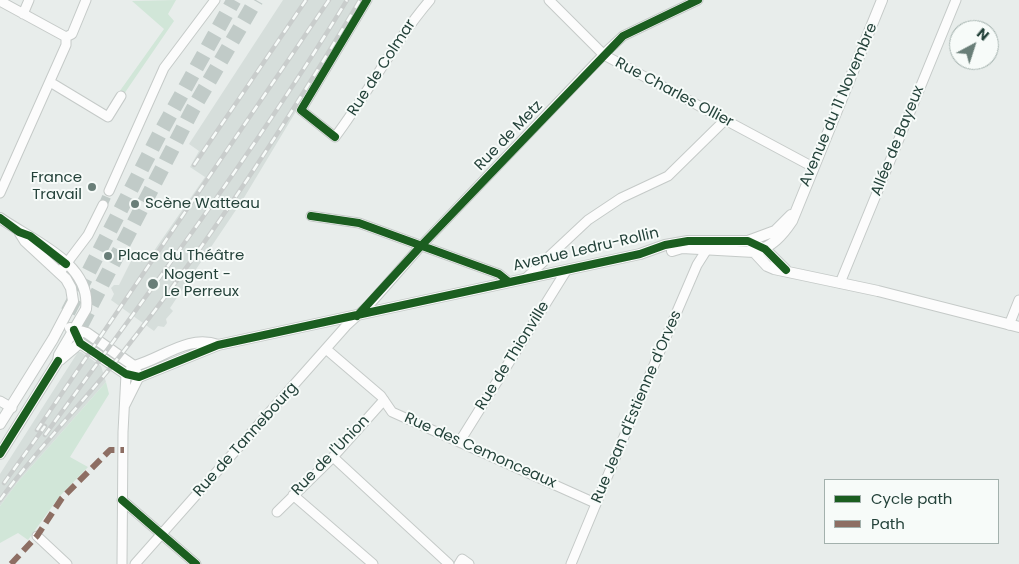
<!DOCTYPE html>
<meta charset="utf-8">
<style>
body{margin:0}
#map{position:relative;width:1019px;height:564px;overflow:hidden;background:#e8edeb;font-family:Poppins,sans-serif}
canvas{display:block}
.legend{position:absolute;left:824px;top:479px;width:175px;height:65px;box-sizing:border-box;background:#f7fbf9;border:1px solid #a3b1ad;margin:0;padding:6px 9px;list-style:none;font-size:15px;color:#24423a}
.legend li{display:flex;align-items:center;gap:10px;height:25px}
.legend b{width:25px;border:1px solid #a3b1ad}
.north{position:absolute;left:949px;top:20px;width:50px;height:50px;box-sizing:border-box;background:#f7fbf9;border:1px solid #a3b1ad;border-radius:50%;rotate:40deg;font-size:14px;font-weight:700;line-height:20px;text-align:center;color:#24423a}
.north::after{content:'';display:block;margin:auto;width:18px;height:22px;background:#697e78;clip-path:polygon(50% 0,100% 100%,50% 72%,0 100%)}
</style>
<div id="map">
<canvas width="1019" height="564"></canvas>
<ul class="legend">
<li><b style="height:6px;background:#1b5e20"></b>Cycle path</li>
<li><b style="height:6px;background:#8d6e63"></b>Path</li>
</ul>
<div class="north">N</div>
</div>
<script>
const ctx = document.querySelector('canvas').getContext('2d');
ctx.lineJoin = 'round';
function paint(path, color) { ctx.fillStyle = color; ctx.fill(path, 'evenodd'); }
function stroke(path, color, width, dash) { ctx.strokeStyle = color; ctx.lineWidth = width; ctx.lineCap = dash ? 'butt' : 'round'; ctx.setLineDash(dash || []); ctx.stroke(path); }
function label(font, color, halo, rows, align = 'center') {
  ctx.font = font + ' Poppins,sans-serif'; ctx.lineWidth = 4; ctx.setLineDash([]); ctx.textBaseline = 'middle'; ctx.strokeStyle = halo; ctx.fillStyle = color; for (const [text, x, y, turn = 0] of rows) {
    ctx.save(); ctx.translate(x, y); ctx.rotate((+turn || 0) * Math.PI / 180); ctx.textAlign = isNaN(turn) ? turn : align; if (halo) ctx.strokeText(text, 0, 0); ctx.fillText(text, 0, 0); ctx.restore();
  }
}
paint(new Path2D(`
 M283 0H363L242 201 170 308 173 311 166 319 167 323 164 327 158 326 154 331 111 300 114 294 111 288 114 285H119L133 257 141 261 149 258 205 177 190 167 199 151 189 144Z
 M78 352H81L101 366 106 382 17 483 0 506V474Z`), '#d6dedb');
paint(new Path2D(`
 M176 0 168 14 174 21 113 110 107 109 164 29 132 1Z
 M106 382 109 394 70 457 88 467 59 497 28 540 18 533 0 543V506L17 483Z`), '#d1e6d8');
stroke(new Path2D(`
 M103 205 109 191`), '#c1cbc8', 9, [9, 4.5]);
stroke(new Path2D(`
 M68 312 159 135 234 0
 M81 325 193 109 256 0`), '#c1cbc8', 15, [15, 8]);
const minor = new Path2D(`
 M367 0 301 110 335 137C369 92 394 42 430 0
 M549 0 604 55 813 167
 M0 1 66 37
 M23 14 29 0
 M66 37 72 34 86 0
 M50 82 108 117 121 96
 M109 191 164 68 215 0
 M0 193 66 45V37
 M311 216 359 223 499 274 509 282
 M60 272 88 235 103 205
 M526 278 588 220 621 198 668 176 725 120
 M840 283 956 0
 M1009 325 1019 300
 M326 349 381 396 392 412 595 503
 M0 401 12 408
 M460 441 566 271
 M333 457 449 564
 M293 495 373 564
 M122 500 196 564
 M277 512 333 457 384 400
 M37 536 67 564
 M122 564 123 432 126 374 134 366 139 377 125 405
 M135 564 346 326 369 305 420 247 608 50 623 36 698 0
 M459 564 462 559 469 564
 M571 564 648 379 697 265 709 246`);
const tertiary = new Path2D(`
 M0 218C31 240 92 263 86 309L59 355 58 361 0 454
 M748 241 775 231 791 215
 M755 246 754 252 767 266 774 269 878 291 1019 327
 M672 251 682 248 754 252C772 247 782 236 792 221L882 0
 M70 328 87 333 134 366C162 359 188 334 218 345
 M74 330 80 343 126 374 139 377 218 345 640 254 665 245 688 241H748L765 249 786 270
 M60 360 80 343
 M0 424 53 339 73 301 71 288 66 279 25 241 20 233`);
stroke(minor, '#c5cac8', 11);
stroke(tertiary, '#c5cac8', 12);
stroke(minor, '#fcfcfc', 9);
stroke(tertiary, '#fcfcfc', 10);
const rail = new Path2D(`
 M194 165 306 0
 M37 430 329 0
 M45 435C149 292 255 151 347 0
 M4 483 45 426
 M0 500C38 448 84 402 123 352 210 241 288 121 360 0`);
stroke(rail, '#c9cdcc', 4.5);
stroke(rail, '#f7fbf9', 2.5, [8]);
stroke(new Path2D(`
 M11 564 37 536 62 498 110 450H124`), '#8d6e63', 6, [12, 6]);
stroke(new Path2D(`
 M335 137 301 110 367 0
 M311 216 359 223 499 274 509 282
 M0 218 19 232 30 236 66 264
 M357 316 420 247 623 36 698 0
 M74 330 80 343 126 374 139 377 218 345 640 254 665 245 688 241H748L765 249 786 270
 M0 454 58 361
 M122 500 196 564`), '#1b5e20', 8);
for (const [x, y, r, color] of [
 [92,187,5,"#697e78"],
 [135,204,5,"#697e78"],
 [108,256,5,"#697e78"],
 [153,284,6,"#697e78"]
]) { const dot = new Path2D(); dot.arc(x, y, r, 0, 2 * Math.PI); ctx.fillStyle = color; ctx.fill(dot); stroke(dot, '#f7fbf9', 2); }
label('15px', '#24423a', '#f7fbf9', [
 ["Rue de Colmar",382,68,-57],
 ["Rue Charles Ollier",674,93,28],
 ["Avenue du 11 Novembre",839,105,-67],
 ["Rue de Metz",509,136,-46],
 ["Allée de Bayeux",898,141,-68],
 ["Avenue Ledru-Rollin",586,250,-13],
 ["Rue de Thionville",513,356,-58],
 ["Rue Jean d'Estienne d'Orves",637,407,-67],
 ["Rue de Tannebourg",246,440,-48],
 ["Rue des Cemonceaux",480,451,24],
 ["Rue de l'Union",331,456,-46]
]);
label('15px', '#24423a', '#f7fbf9', [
 ["France",82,178,"right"],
 ["Travail",82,195,"right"],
 ["Scène Watteau",145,204],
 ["Place du Théâtre",118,256],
 ["Nogent -",164,275],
 ["Le Perreux",164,292]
], 'left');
</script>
